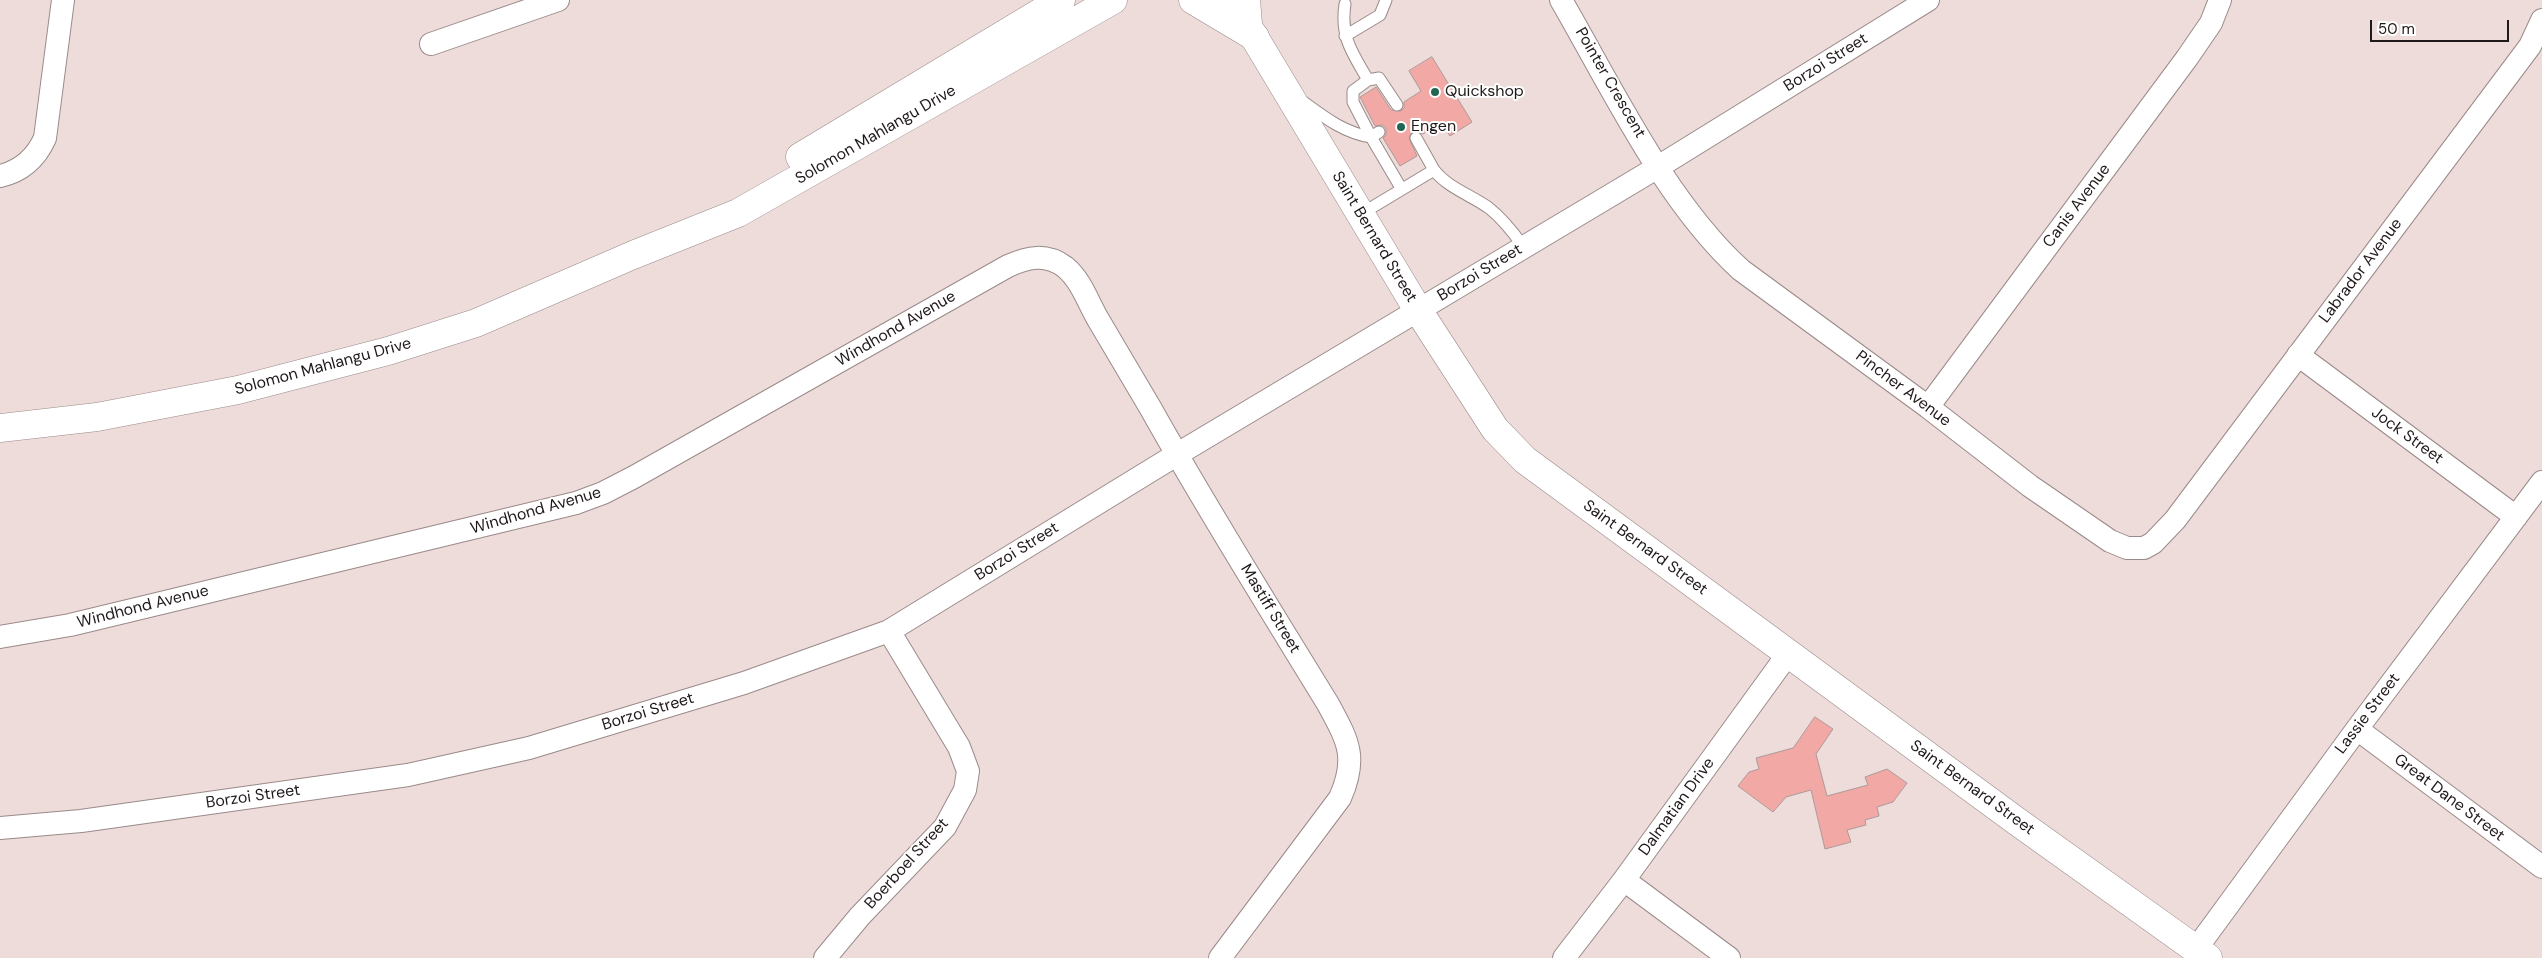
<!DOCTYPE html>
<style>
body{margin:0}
#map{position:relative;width:2542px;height:958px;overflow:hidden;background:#eedcdb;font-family:"DM Sans",sans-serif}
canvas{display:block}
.scale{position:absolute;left:2370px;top:20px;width:139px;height:22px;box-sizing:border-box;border:2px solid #201919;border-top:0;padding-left:6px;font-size:15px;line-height:18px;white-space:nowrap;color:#201919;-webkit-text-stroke:4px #fff;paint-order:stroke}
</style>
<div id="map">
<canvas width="2542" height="958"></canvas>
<div class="scale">50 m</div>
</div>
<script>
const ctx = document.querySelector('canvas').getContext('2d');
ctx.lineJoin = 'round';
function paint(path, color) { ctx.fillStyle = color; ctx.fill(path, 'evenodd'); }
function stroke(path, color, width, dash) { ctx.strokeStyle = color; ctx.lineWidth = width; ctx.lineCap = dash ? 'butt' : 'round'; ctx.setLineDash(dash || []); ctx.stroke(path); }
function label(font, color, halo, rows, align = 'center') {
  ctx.font = font + ' "DM Sans",sans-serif'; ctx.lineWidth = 4; ctx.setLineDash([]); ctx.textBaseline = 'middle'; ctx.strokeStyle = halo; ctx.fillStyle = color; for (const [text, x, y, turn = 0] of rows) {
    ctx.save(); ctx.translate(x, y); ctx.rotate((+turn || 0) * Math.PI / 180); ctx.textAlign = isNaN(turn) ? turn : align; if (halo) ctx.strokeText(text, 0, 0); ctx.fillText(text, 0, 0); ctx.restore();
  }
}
const building = new Path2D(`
 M1432 57 1472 122 1450 136 1441 123 1423 134 1417 131 1412 132 1409 138 1417 156 1400 166 1383 138 1386 135V128L1382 125 1375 126 1360 97 1376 87 1391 110 1401 111 1404 108V102L1421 91 1409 71Z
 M1815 717 1833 729 1816 754 1827 796 1868 785 1865 777 1887 769 1907 783 1893 802 1877 807 1879 816 1865 820 1866 825 1847 830 1851 842 1825 849 1811 790 1786 797 1773 812 1738 786 1749 772 1759 769 1756 758 1793 748Z`);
paint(building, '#f2a8a4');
stroke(building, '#ab9a99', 1);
const service = new Path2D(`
 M1345 4C1340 37 1352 52 1368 80
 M1345 36 1380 15 1386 0
 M1302 101C1324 117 1344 133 1371 137L1401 188
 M1379 132 1371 137 1353 102V91L1368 80 1379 78 1397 105
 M1416 138 1434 170
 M1361 214 1434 170C1448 188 1471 195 1489 208 1503 219 1513 232 1523 246`);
const minor = new Path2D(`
 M1561 0C1612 88 1666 202 1741 270L1928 407 2030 486 2110 541 2127 548H2144L2153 543 2175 520 2530 46 2542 20
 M431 44 558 0
 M0 176C22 171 36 158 45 138L63 0
 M2298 355 2516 517
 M1928 407 2187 58 2211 23 2220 0
 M0 637 70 625 576 503 603 493 634 477 1008 266C1028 257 1046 253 1065 267 1082 281 1088 303 1099 321 1116 350 1134 380 1151 409 1207 509 1268 606 1328 704 1348 741 1358 757 1340 798L1220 958
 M2357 729 2542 867
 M0 828 81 821 408 775 529 748 744 683 889 631 1176 455 1658 167 1928 0
 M1624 880 1729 958
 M2196 949 2357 729 2542 482
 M825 958 860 916 945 827 965 790 968 771 959 747 889 631
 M1564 958 1624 880 1788 654`);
const tertiary = new Path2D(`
 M1232 0 1418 310 1495 429 1525 460 2015 820 2208 958`);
const primary = new Path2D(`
 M1193 0 1255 37
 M1246 0 1248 24
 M800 157 1061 0
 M0 428 97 417 238 390 388 351 476 323 633 255 738 213 1113 0`);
stroke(service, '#9a8a89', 13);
stroke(minor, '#9a8a89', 24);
stroke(tertiary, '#9a8a89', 29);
stroke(primary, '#9a8a89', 29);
stroke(service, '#fff', 11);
stroke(minor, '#fff', 22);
stroke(tertiary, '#fff', 28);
stroke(primary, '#fff', 28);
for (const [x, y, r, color] of [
 [1435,92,5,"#236553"],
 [1401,127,5,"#236553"]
]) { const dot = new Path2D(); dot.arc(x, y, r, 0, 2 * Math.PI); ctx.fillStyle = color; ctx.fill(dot); stroke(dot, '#fff', 2); }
label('16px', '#201919', '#fff', [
 ["Borzoi Street",1826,63,-32],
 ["Pointer Crescent",1610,83,60],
 ["Solomon Mahlangu Drive",876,135,-30],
 ["Canis Avenue",2077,206,-53],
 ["Saint Bernard Street",1374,237,59],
 ["Labrador Avenue",2361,271,-53],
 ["Borzoi Street",1480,273,-31],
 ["Windhond Avenue",896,329,-30],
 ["Solomon Mahlangu Drive",323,367,-15],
 ["Pincher Avenue",1903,389,37],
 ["Jock Street",2407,436,36],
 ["Windhond Avenue",536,511,-16],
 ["Saint Bernard Street",1645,548,36],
 ["Borzoi Street",1017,552,-32],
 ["Windhond Avenue",143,607,-14],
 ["Mastiff Street",1270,609,59],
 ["Borzoi Street",648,712,-17],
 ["Lassie Street",2368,714,-53],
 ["Saint Bernard Street",1972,788,36],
 ["Borzoi Street",253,797,-8],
 ["Great Dane Street",2449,798,37],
 ["Dalmatian Drive",1677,807,-54],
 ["Boerboel Street",907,864,-48]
]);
label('16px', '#201919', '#fff', [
 ["Quickshop",1445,92],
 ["Engen",1411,127]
], 'left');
</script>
